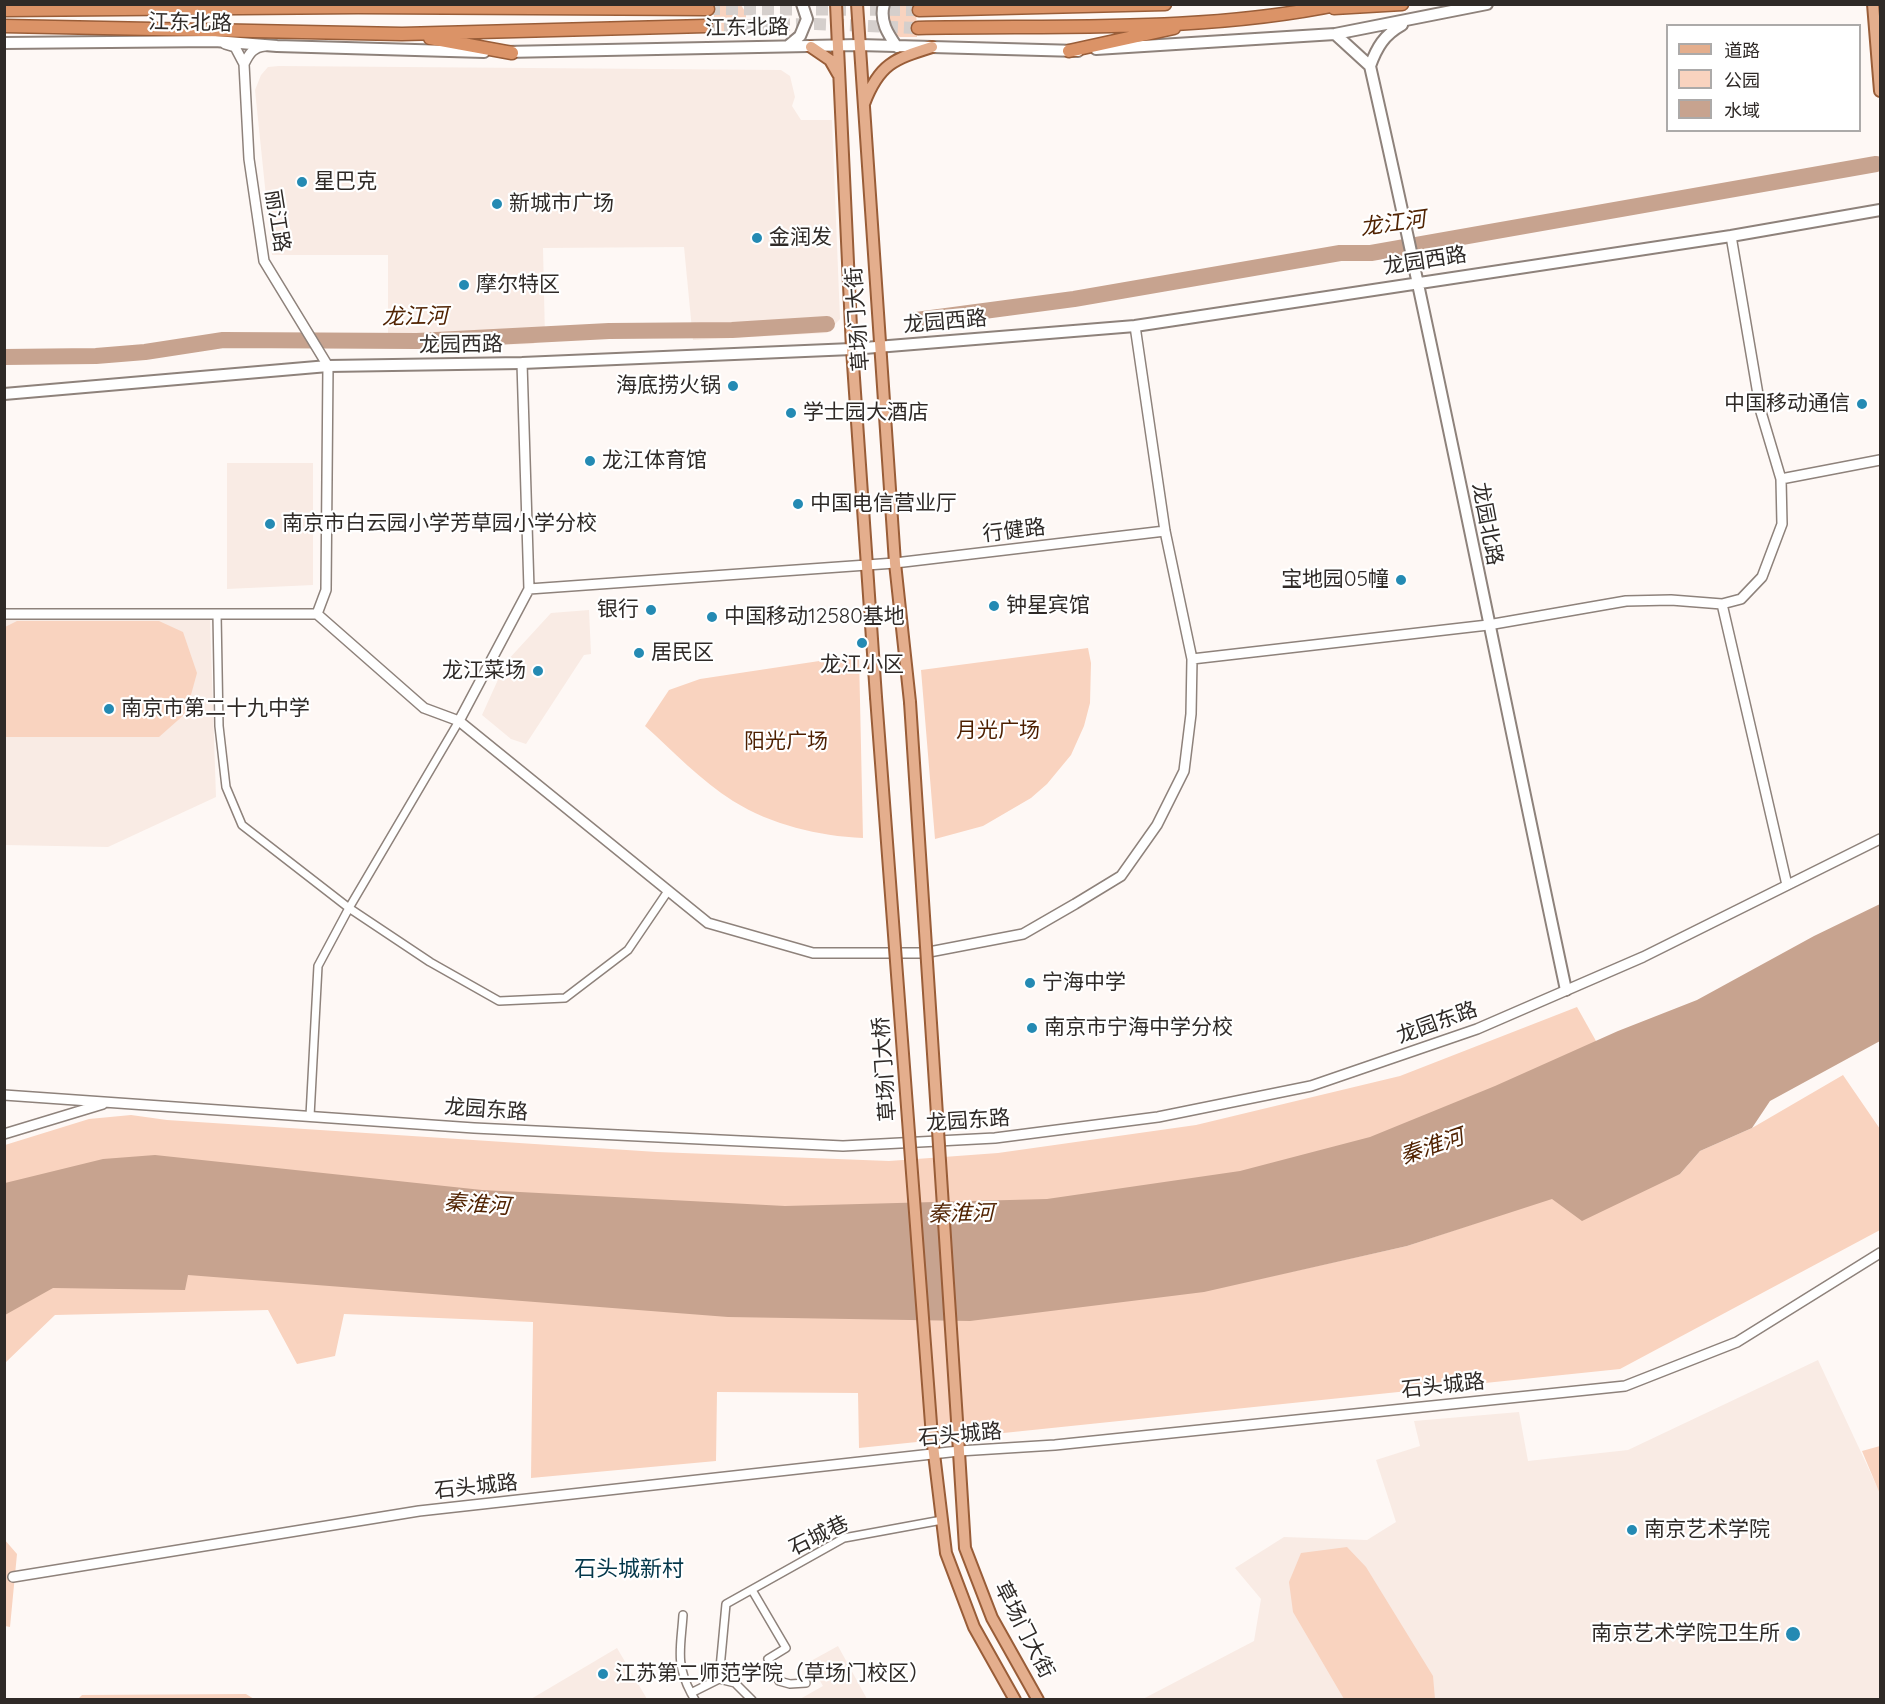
<!DOCTYPE html>
<meta charset="utf-8">
<style>
body{margin:0}
#map{position:relative;width:1885px;height:1704px;overflow:hidden;background:#fef8f5;font-family:Quicksand,"Noto Sans SC",sans-serif}
canvas{display:block}
.frame{position:absolute;inset:0;border:6px solid #2f2a27;pointer-events:none}
.legend{position:absolute;left:1666px;top:24px;width:195px;height:108px;box-sizing:border-box;background:#fff;border:2px solid #acaaa9;margin:0;padding:8px 10px;list-style:none;font-size:18px;color:#2f2a27}
.legend li{display:flex;align-items:center;gap:12px;height:30px}
.legend b{width:30px;border:2px solid #acaaa9}
</style>
<div id="map">
<canvas width="1885" height="1704"></canvas>
<div class="frame"></div>
<ul class="legend">
<li><b style="height:8px;background:#e4ae8d"></b>道路</li>
<li><b style="height:16px;background:#f9d3bf"></b>公园</li>
<li><b style="height:16px;background:#c7a38f"></b>水域</li>
</ul>
</div>
<script>
const ctx = document.querySelector('canvas').getContext('2d');
ctx.lineJoin = 'round';
function paint(path, color) { ctx.fillStyle = color; ctx.fill(path, 'evenodd'); }
function stroke(path, color, width, dash) { ctx.strokeStyle = color; ctx.lineWidth = width; ctx.lineCap = dash ? 'butt' : 'round'; ctx.setLineDash(dash || []); ctx.stroke(path); }
function label(font, color, halo, rows, align = 'center') {
  ctx.font = font + ' Quicksand,"Noto Sans SC",sans-serif'; ctx.lineWidth = 4.5; ctx.setLineDash([]); ctx.textBaseline = 'middle'; ctx.strokeStyle = halo; ctx.fillStyle = color; for (const [text, x, y, turn = 0] of rows) {
    ctx.save(); ctx.translate(x, y); ctx.rotate((+turn || 0) * Math.PI / 180); ctx.textAlign = isNaN(turn) ? turn : align; if (halo) ctx.strokeText(text, 0, 0); ctx.fillText(text, 0, 0); ctx.restore();
  }
}
paint(new Path2D(`
 M279 66 781 70 790 76 795 97 792 106 801 120H832L840 319 827 333 693 340 684 247 543 248 545 338 533 344 388 347V255H272L255 90 261 75 268 67Z
 M227 463H313V585L227 589Z
 M589 610 591 654 584 655 526 744 511 739 482 715 506 662 551 613Z
 M5 615 210 620 216 797 108 847 5 845Z
 M1818 1360 1880 1493V1699L1141 1700 1254 1641 1261 1599 1235 1568 1284 1537 1367 1540 1396 1522 1376 1460 1420 1446 1414 1421 1519 1412 1528 1461 1628 1450Z
 M838 1646 867 1699H800L823 1686 809 1662Z
 M617 1648 647 1699H531Z`), '#f9ebe4');
paint(new Path2D(`
 M714 5H741L746 13V22L734 31 714 36Z
 M891 5H916L917 37H900L893 34 886 13Z
 M17 621H159L183 632 197 673 186 713 159 737H5V627Z
 M1088 648 1091 663 1090 703 1084 726 1071 755 1047 784 1031 798 983 826 935 839 921 670Z
 M859 655 863 838C818 836 772 825 733 801 701 781 673 751 645 726L669 690 700 679Z
 M1577 1007 1596 1041 1552 1198 1680 1174 1700 1151 1752 1128 1843 1075 1880 1129V1230L1620 1369 859 1448 858 1393 717 1392 716 1461 531 1478 533 1322 344 1314 335 1356 297 1364 268 1310 55 1315 5 1363V1145L89 1119 131 1115 167 1120 657 1152 889 1161 998 1153 1196 1125 1400 1076ZM1536 1203 1407 1246 1227 1286Z
 M1880 1446V1494L1862 1451Z
 M4 1539 17 1554 10 1627 5 1626Z
 M1347 1547 1366 1567 1433 1676 1435 1699H1344L1293 1612 1289 1582 1301 1553Z
 M246 1694 254 1699H78L82 1695Z`), '#f9d3bf');
paint(new Path2D(`
 M1880 904V1041L1770 1101 1752 1128 1700 1151 1680 1174 1582 1221 1552 1199 1407 1246 1204 1292 970 1321 728 1317 188 1275 185 1290 53 1288 5 1315V1183L103 1159 155 1155 482 1190 785 1206 1047 1199 1240 1171 1370 1137 1495 1086 1618 1031 1697 1000 1814 936Z`), '#c7a38f');
stroke(new Path2D(`
 M916 320 1074 299 1340 253H1371L1876 164
 M4 357 96 356 145 352 223 340 417 341 609 331 732 330 827 324`), '#c7a38f', 16);
stroke(new Path2D(`
 M708 9 919 10
 M706 26 816 24 918 28`), '#d5cfcc', 12, [12, 6]);
const minor = new Path2D(`
 M217 614 219 726 226 787 242 825 349 908 430 962 499 1001 565 998 628 950 668 891
 M310 1116 318 966 349 908 459 721
 M752 1590 786 1648 768 1659 779 1681 790 1684 806 1683
 M683 1615C681 1647 675 1663 691 1693
 M695 1700 691 1693 719 1679
 M752 1700 735 1683 719 1679 726 1604 844 1538 942 1520`);
const tertiary = new Path2D(`
 M225 44 235 47 244 64 249 159 264 261 328 366 326 590 317 614
 M244 64C249 54 253 47 265 46
 M1781 479 1880 460
 M529 589 895 563 1165 531
 M1722 604 1787 885
 M4 614H317L424 708 459 721 708 923 813 953H924L1023 934 1075 904 1121 876 1157 825 1184 771 1191 714 1192 659 1165 531 1135 326
 M1192 659 1488 625 1626 601 1671 600 1722 604 1741 599 1762 577 1782 524 1781 479 1761 412 1731 236
 M459 721 529 589 522 363
 M4 1095 474 1128 843 1146 995 1138 1158 1117 1311 1086 1477 1029 1643 957 1880 839
 M4 1134 103 1104
 M13 1577 419 1511 959 1451 1055 1445 1625 1386 1737 1342 1880 1253`);
const secondary = new Path2D(`
 M884 4C879 21 888 34 897 47
 M1335 34 1370 66
 M4 43 215 41 277 46 484 52
 M788 46 800 36 807 19 802 4
 M1096 49 1335 34 1487 4
 M505 52 859 45 1078 51
 M1370 66C1440 373 1500 682 1566 990
 M1370 66C1377 47 1384 35 1402 25
 M4 394 328 366 522 363 852 349 1135 326 1731 236 1880 210`);
const primary = new Path2D(`
 M836 4 852 349 876 697
 M857 4 895 563 910 702
 M1873 4 1880 91
 M811 47 830 60 838 74
 M864 104C879 64 894 59 932 47
 M958 1436 965 1548 992 1618 1038 1700
 M932 1437 946 1553 974 1627 1015 1700`);
const trunk = new Path2D(`
 M1334 8 1402 4
 M4 10 358 7 708 9
 M919 10 1165 4
 M4 26 402 34 706 26
 M918 28C1058 25 1203 33 1341 4
 M430 38 512 53
 M1069 51 1174 28`);
stroke(minor, '#8e827b', 10);
stroke(tertiary, '#8e827b', 12);
stroke(secondary, '#8e827b', 14);
stroke(primary, '#995d38', 14);
stroke(trunk, '#995d38', 15);
stroke(minor, '#fff', 7);
stroke(tertiary, '#fff', 9);
stroke(secondary, '#fff', 10);
stroke(primary, '#e4ae8d', 10);
stroke(trunk, '#db9367', 12);
const primaryBridge = new Path2D(`
 M876 697 932 1437
 M910 702 958 1436`);
stroke(primaryBridge, '#995d38', 14, []);
stroke(primaryBridge, '#e4ae8d', 10);
for (const [x, y, r, color] of [
 [302,182,6,"#248ab3"],
 [497,204,6,"#248ab3"],
 [757,238,6,"#248ab3"],
 [464,285,6,"#248ab3"],
 [733,386,6,"#248ab3"],
 [1862,404,6,"#248ab3"],
 [791,413,6,"#248ab3"],
 [590,461,6,"#248ab3"],
 [798,504,6,"#248ab3"],
 [270,524,6,"#248ab3"],
 [1401,580,6,"#248ab3"],
 [994,606,6,"#248ab3"],
 [651,610,6,"#248ab3"],
 [712,617,6,"#248ab3"],
 [862,643,6,"#248ab3"],
 [639,653,6,"#248ab3"],
 [538,671,6,"#248ab3"],
 [109,709,6,"#248ab3"],
 [1030,983,6,"#248ab3"],
 [1032,1028,6,"#248ab3"],
 [1632,1530,6,"#248ab3"],
 [1793,1634,8,"#248ab3"],
 [603,1674,6,"#248ab3"]
]) { const dot = new Path2D(); dot.arc(x, y, r, 0, 2 * Math.PI); ctx.fillStyle = color; ctx.fill(dot); stroke(dot, '#fff', 2); }
label('21px', '#2f2a27', '#fff', [
 ["江东北路",190,23,1],
 ["江东北路",747,28,-1],
 ["丽江路",277,221,81],
 ["龙园西路",1425,261,-9],
 ["草场门大街",858,319,-94],
 ["龙园西路",945,322,-5],
 ["龙园西路",461,345,-1],
 ["龙园北路",1487,524,79],
 ["行健路",1014,531,-7],
 ["龙园东路",1437,1023,-20],
 ["草场门大桥",885,1069,-94],
 ["龙园东路",486,1110,4],
 ["龙园东路",968,1121,-4],
 ["石头城路",1443,1386,-6],
 ["石头城路",960,1435,-5],
 ["石头城路",476,1487,-6],
 ["石城巷",819,1536,-26],
 ["草场门大街",1024,1630,63]
]);
label('21px', '#2f2a27', '#fff', [
 ["星巴克",314,182],
 ["新城市广场",509,204],
 ["金润发",769,238],
 ["摩尔特区",476,285],
 ["海底捞火锅",721,386,"right"],
 ["中国移动通信",1850,404,"right"],
 ["学士园大酒店",803,413],
 ["龙江体育馆",602,461],
 ["中国电信营业厅",810,504],
 ["南京市白云园小学芳草园小学分校",282,524],
 ["宝地园05幢",1389,580,"right"],
 ["钟星宾馆",1006,606],
 ["银行",639,610,"right"],
 ["中国移动12580基地",724,617],
 ["居民区",651,653],
 ["龙江小区",862,665,"center"],
 ["龙江菜场",526,671,"right"],
 ["南京市第二十九中学",121,709],
 ["宁海中学",1042,983],
 ["南京市宁海中学分校",1044,1028],
 ["南京艺术学院",1644,1530],
 ["南京艺术学院卫生所",1780,1634,"right"],
 ["江苏第二师范学院（草场门校区）",615,1674]
], 'left');
label('21px', '#4d1f00', '#fff', [
 ["月光广场",998,731],
 ["阳光广场",786,742]
]);
label('italic 22px', '#512302', '#fff', [
 ["龙江河",1393,224,-8],
 ["龙江河",415,317,-1],
 ["秦淮河",1432,1147,-19],
 ["秦淮河",477,1205,4],
 ["秦淮河",961,1214,-1]
]);
label('22px', '#04374a', '#fff', [
 ["石头城新村",629,1569]
]);
</script>
